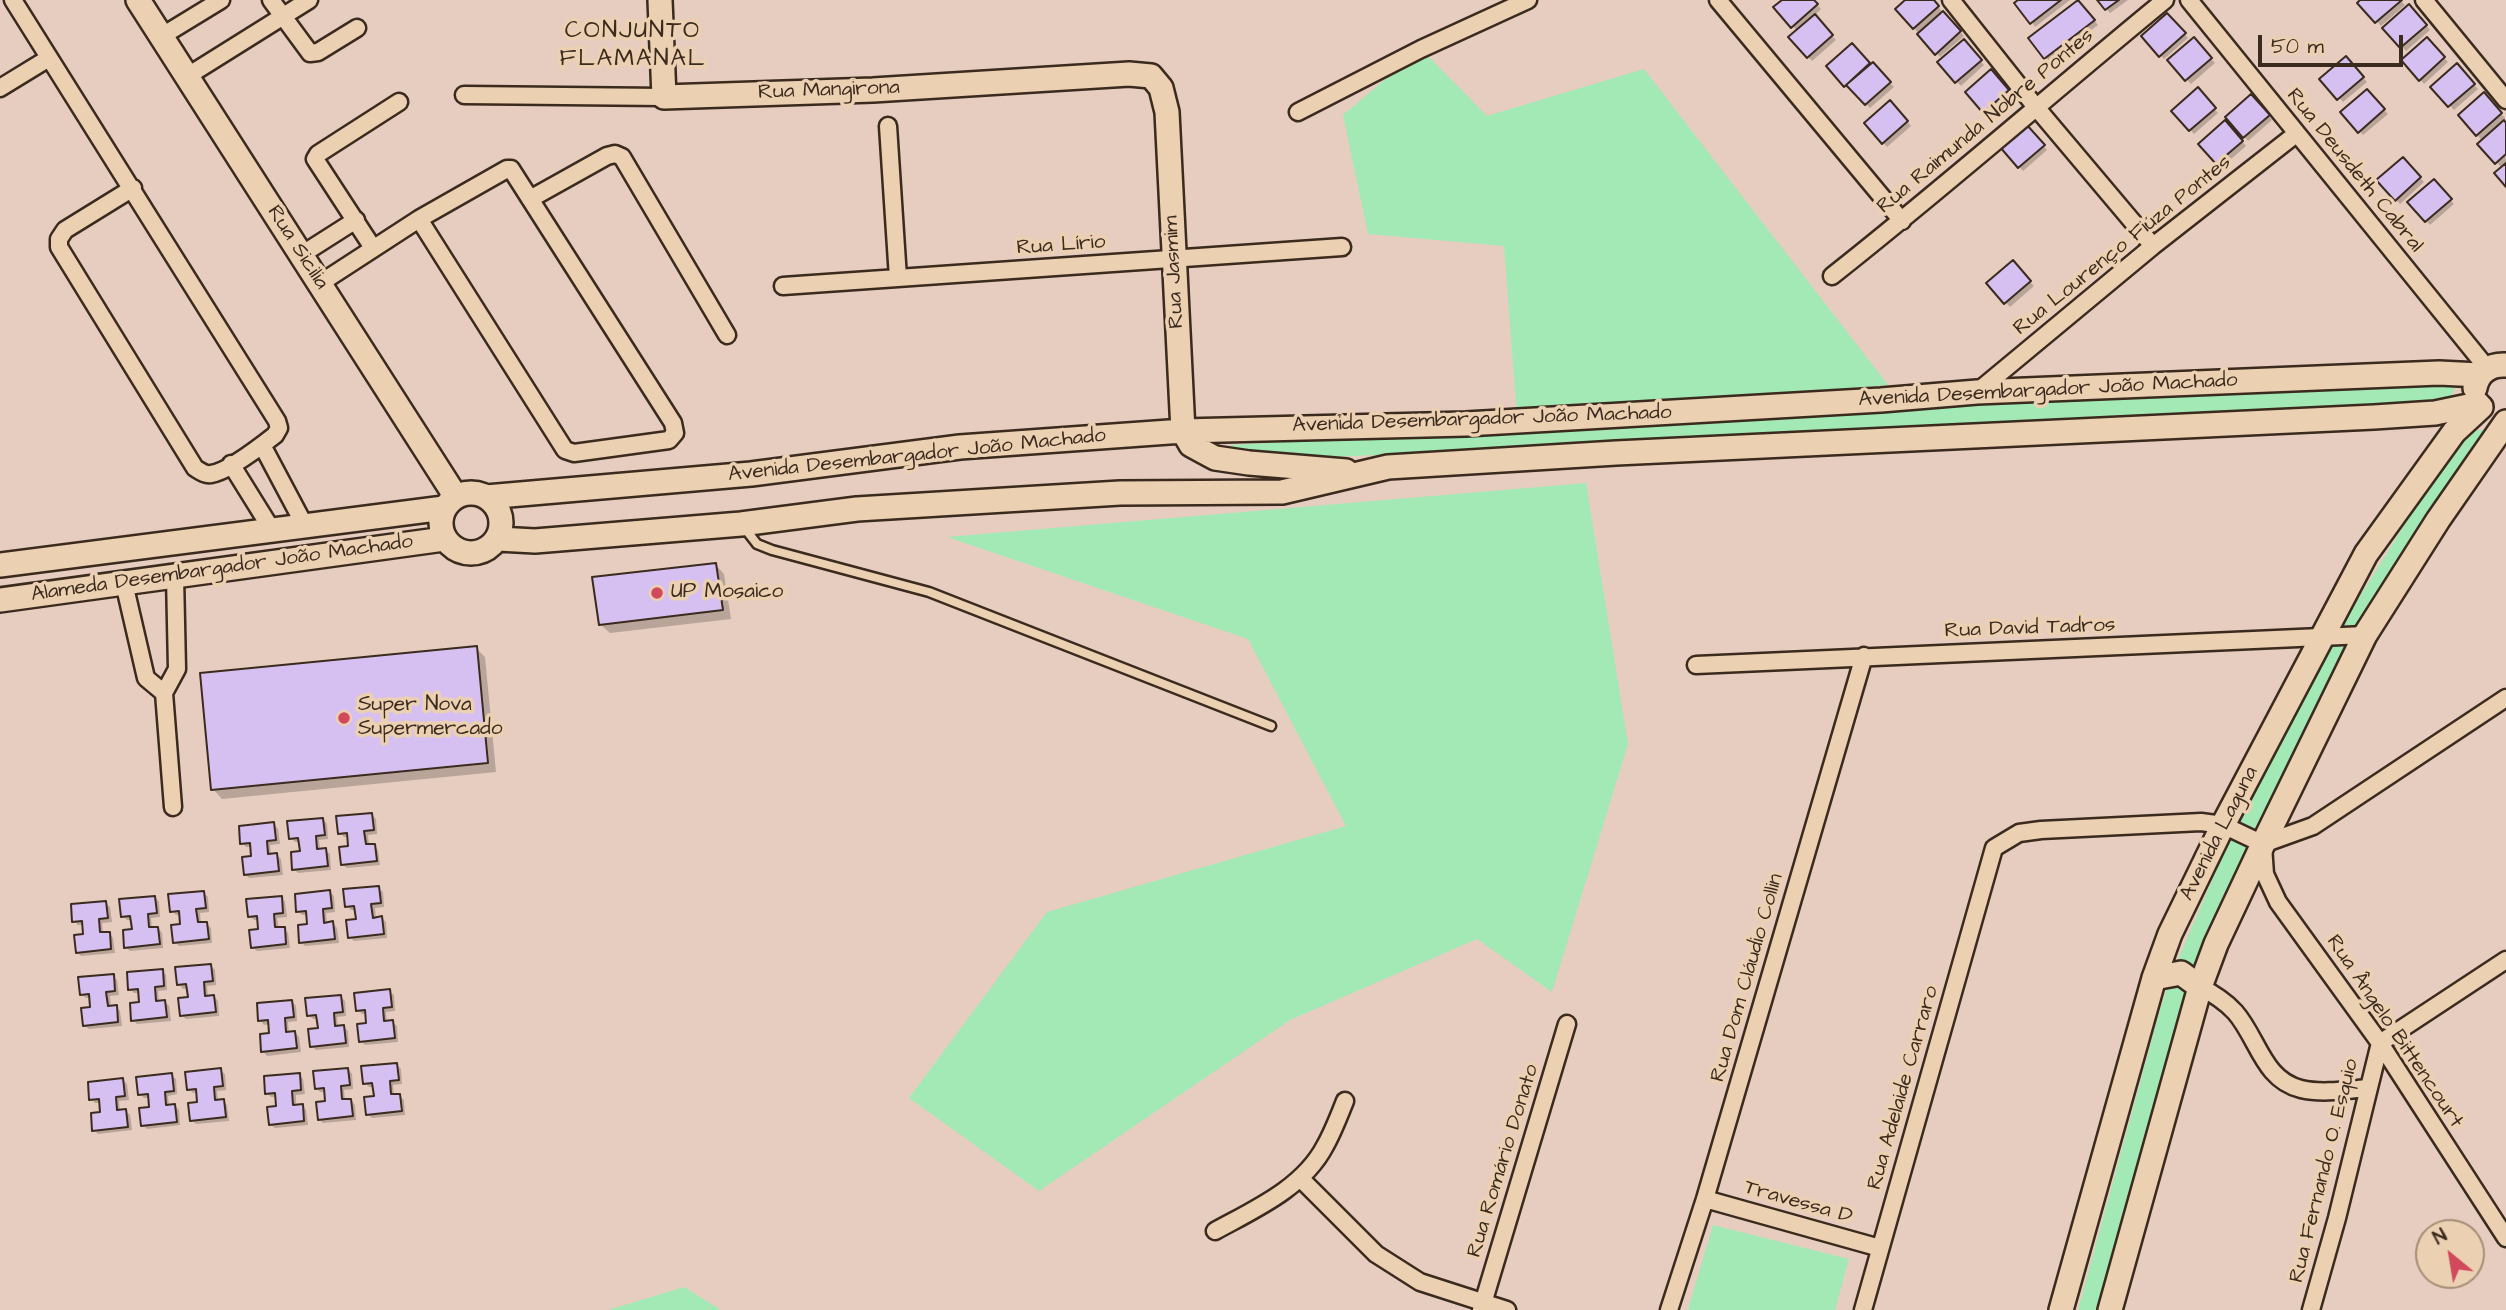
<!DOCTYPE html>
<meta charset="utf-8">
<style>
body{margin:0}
#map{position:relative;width:2506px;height:1310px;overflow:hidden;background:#e7cdbf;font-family:"Architects Daughter",sans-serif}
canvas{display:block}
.north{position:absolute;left:2415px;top:1219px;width:70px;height:70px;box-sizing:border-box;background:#ebd0b2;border:2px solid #a58e77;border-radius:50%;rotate:330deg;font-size:19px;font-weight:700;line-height:28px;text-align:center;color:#3b2a1e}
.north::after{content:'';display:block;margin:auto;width:24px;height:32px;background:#d1495b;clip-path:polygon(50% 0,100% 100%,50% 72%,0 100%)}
.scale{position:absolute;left:2258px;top:35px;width:145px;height:32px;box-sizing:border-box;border:4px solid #3b2a1e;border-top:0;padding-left:9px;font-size:21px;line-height:24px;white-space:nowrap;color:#3b2a1e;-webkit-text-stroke:5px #ebd0b2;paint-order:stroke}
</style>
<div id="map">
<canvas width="2506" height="1310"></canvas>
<div class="north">N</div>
<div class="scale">50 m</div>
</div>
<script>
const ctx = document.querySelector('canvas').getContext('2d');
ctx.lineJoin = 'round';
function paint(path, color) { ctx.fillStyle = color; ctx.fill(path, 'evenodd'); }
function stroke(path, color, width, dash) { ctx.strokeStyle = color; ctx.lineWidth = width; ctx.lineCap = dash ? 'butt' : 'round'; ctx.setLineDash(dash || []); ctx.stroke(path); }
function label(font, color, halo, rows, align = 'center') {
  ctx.font = font + ' "Architects Daughter",sans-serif'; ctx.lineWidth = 7; ctx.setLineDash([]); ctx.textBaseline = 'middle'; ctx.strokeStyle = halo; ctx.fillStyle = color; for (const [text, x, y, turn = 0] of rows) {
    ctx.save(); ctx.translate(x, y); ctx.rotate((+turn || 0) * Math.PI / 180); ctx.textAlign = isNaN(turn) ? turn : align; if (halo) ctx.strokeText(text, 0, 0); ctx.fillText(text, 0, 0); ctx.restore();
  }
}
paint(new Path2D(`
 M1421 49 1487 116 1644 69 1888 385 1517 417 1504 246 1368 234 1343 115Z
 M2435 379 2454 383 2455 388 2449 400 2435 411 1257 460 1229 445Z
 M2464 430H2486L2417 535 2351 644 2243 856 2217 924 2100 1310H2078L2159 1013 2173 971 2223 855 2313 680 2350 612Z
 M1586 483 1628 744 1552 992 1477 939 1290 1020 1039 1191 909 1098 1047 912 1346 826 1248 639 947 537Z
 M1713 1225 1849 1259 1835 1310H1688Z
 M684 1287 721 1310H608Z`), '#a3e9b5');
paint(new Path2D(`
 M1784 0H1813L1821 9 1814 16 1836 40 1812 61 1791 38 1798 32 1776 7Z
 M1907 0H1932L1964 36 1940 57 1914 28Z
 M2021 0H2070L2035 27Z
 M2099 0H2128L2110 13Z
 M2363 0H2400L2405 5 2381 26 2360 3Z
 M2079 2 2098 25 2050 61 2045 57Z
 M2409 6 2430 30 2406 51 2385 28Z
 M2167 15 2188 38 2164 59 2143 36Z
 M2427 39 2448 62 2424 84 2403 60Z
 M2194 40 2215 63 2191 84 2170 61Z
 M1964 42 1984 65 1961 86 1939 63Z
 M1852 45 1894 87 1870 108 1828 66Z
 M2346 59 2367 82 2343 102 2322 79Z
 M2457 66 2478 89 2454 110 2433 87Z
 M1991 71 2012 95 1988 116 1967 93Z
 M2197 90 2218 113 2194 134 2173 111Z
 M2367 91 2388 114 2363 135 2342 112Z
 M2484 95 2505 118 2502 121 2506 125V184L2502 169 2477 134Z
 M2251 96 2272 120 2248 141 2227 117Z
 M1890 102 1911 126 1887 147 1866 123Z
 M2225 123 2246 146 2222 167 2201 144Z
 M2026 126 2047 150 2023 171 2002 147Z
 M2403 159 2424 182 2400 204 2379 180Z
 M2434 181 2454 204 2430 225 2409 202Z
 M2013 263 2034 286 2010 307 1989 284Z
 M715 564 724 574 731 619 610 633 600 624Z
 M476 648 485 657 496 772 222 799 213 789Z
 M371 814 376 819 377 834 368 835 369 846 374 845 378 850 380 865 347 868 342 864 350 848 349 837H344L340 833Z
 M323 819 327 824 328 839 319 840 320 851 325 850 330 854 331 870 298 873 294 869 302 853 301 842H295L291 838Z
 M274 824 278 829 280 844 270 845 271 856 277 855 281 859 283 875 249 878 245 874 253 858 252 847H246L242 843Z
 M378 888 383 892 384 907 375 908 376 919 382 918 386 922 387 938 354 941 350 937 358 921 356 910H351L347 906Z
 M203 892 208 897 209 912 200 913 201 924 206 923 211 928 212 943 179 946 175 942 182 926 181 915H176L172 911Z
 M330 892 334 896 335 912 326 913 327 924 333 923 337 928 339 943 305 946 301 942 309 926 308 915H302L298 911Z
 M155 897 159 902 160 917 151 918 152 929 158 928 162 933 163 948 130 951 126 947 134 931 133 920H127L123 916Z
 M281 897 285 902 287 917 277 918 279 929 284 928 288 933 290 948 257 951 252 947 260 931 259 920H254L249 916Z
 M106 903 110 907 112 922 102 923 103 934 109 933 113 938 115 953 81 956 77 952 85 936 84 925H78L74 921Z
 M211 966 215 970 216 985 207 986 208 997 214 996 218 1001 219 1016 186 1019 182 1015 190 999 189 988 183 989 179 984Z
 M162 971 166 975 167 990 158 991 159 1002H165L169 1006 171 1021 137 1024 133 1020 141 1004 140 993H134L130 989Z
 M113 976 117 980 119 995 110 996 111 1007H116L120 1011 122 1026 89 1029 84 1025 92 1009 91 998H86L81 994Z
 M389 991 394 995 395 1011 386 1012 387 1023 392 1022 397 1026 398 1042 365 1045 361 1041 368 1025 367 1014H362L358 1010Z
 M340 996 345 1001 346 1016 337 1017 338 1028 344 1027 348 1031 349 1047 316 1050 312 1046 320 1030 319 1019H313L309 1015Z
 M292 1001 296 1006 297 1021 288 1022 289 1033 295 1032 299 1037 301 1052 267 1056 263 1051 271 1035 270 1024 264 1025 260 1020Z
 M396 1064 401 1069 402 1084 393 1085 394 1096 399 1095 404 1100 405 1115 372 1118 368 1114 375 1098V1087H369L365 1083Z
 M348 1069 352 1074 353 1089 344 1090 345 1101 351 1100 355 1105 356 1120 323 1123 319 1119 327 1103 326 1092H320L316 1088Z
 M220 1070 225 1074 226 1090 217 1091 218 1101H223L227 1105 229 1121 196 1124 192 1120 199 1103 198 1092 193 1093 189 1089Z
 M171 1075 176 1079 177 1094 168 1096 169 1106H175L179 1110 180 1125 147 1129 143 1125 151 1108 150 1098H144L140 1094Z
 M299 1075 303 1079 305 1094 296 1095V1106L302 1105 306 1110 308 1125 275 1128 270 1124 278 1108 277 1097H271L267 1093Z
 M123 1080 127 1084 129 1100 119 1101 120 1112 126 1111 130 1115 132 1130 98 1134 94 1130 102 1114 101 1103H95L91 1099Z`), '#0003');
const building = new Path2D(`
 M1782 0H1814L1818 4 1791 28 1773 7Z
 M1905 0H1934L1939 6 1913 29 1895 9Z
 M2018 0H2061L2030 24 2014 3Z
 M2078 0 2095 20 2044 59 2028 38Z
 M2097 0H2119L2105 10Z
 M2360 0H2402L2375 23 2357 3Z
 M2409 4 2427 25 2400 48 2382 28Z
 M1943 11 1961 31 1935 55 1917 34Z
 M2167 13 2186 33 2159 57 2141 36Z
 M1815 14 1833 35 1807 58 1788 37Z
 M2194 37 2212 58 2185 81 2167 60Z
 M2427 37 2445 57 2419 81 2401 60Z
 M1964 39 1982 60 1955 83 1937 62Z
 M1852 43 1870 63 1844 87 1826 66Z
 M2346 56 2364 77 2337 100 2319 79Z
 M1873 62 1891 82 1865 105 1846 85Z
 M2457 63 2475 84 2448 107 2430 87Z
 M1991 69 2009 90 1983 113 1965 92Z
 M2198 87 2216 108 2189 131 2171 111Z
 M2367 89 2385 109 2358 133 2340 112Z
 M2484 92 2502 113 2476 136 2458 115Z
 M2251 94 2270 115 2243 138 2225 117Z
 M1890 100 1908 121 1882 144 1864 123Z
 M2225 120 2243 141 2216 164 2198 144Z
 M2504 120 2506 123V154L2495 164 2477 144Z
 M2026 124 2045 145 2018 168 2000 147Z
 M2403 157 2421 177 2395 201 2376 180Z
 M2506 163V187L2494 173Z
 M2434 179 2452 199 2425 222 2407 202Z
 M2013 260 2031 281 2004 304 1986 283Z
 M716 563 723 610 599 625 592 577Z
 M477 646 488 763 211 790 200 673Z
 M372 813 374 830 364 831 366 844H375L377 861 341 865 339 847 348 846 347 833 338 834 336 816Z
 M323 818 325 835 316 836 317 849 326 848 328 866 292 870 291 852 300 851 298 838 289 839 287 821Z
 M274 822 276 840 267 841 268 854 277 853 279 871 244 875 242 857 251 856 250 843 240 844 239 826Z
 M379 886 381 903 371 904 373 918 382 916 384 934 348 938 346 920 356 919 354 906 345 907 343 889Z
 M330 890 332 908 323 909 324 923 333 921 335 939 299 943 298 925 307 924 306 911 296 912 295 894Z
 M204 891 206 908 196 909 198 922H207L209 939 173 943 171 925 180 924 179 911 170 912 168 894Z
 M155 896 157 913 148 914 149 927H158L160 944 124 948 123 930 132 929 130 916 121 917 119 899Z
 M282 896 283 913 274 914 275 927H285L286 944 251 948 249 930 258 929 257 916 248 917 246 899Z
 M106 901 108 918 99 919 100 932H110L111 949 76 953 74 935 83 934 82 921 72 922 71 904Z
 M211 964 213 981 204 982 205 996 214 995 216 1012 180 1016 178 998 188 997 186 984 177 985 175 967Z
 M163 969 164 986 155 987 156 1001 165 1000 167 1017 131 1021 130 1003 139 1002 138 989 128 990 127 972Z
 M114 974 115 991 106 992 108 1006 117 1005 118 1022 83 1026 81 1008 90 1007 89 994 80 995 78 977Z
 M390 989 392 1007 383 1008 384 1021 393 1020 395 1038 359 1042 357 1024 366 1023 365 1010 356 1011 354 993Z
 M341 995 343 1012 334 1013 335 1026 344 1025 346 1043 310 1047 308 1029 318 1028 316 1015 307 1016 305 998Z
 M292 1000 294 1017 285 1018 286 1032 295 1031 297 1048 261 1052 260 1034 269 1033 268 1020 258 1021 257 1003Z
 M397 1063 399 1080 390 1081 391 1094H400L402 1111 366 1115 364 1097 374 1096 372 1083 363 1084 361 1066Z
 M221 1068 223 1086 214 1087 215 1100 224 1099 226 1117 190 1121 188 1103 197 1102 196 1089 187 1090 185 1072Z
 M348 1068 350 1085 341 1086 342 1099H351L353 1116 318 1120 316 1102 325 1101 324 1088 315 1089 313 1071Z
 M172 1073 174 1091 165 1092 166 1105 175 1104 177 1122 141 1126 139 1108 149 1107 148 1094 138 1095 136 1077Z
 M300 1073 301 1090 292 1091 293 1105 303 1104 304 1121 269 1125 267 1107 276 1106 275 1093 265 1094 264 1076Z
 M123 1078 125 1096 116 1097 117 1110 126 1109 128 1127 92 1131 91 1113 100 1112 99 1099 89 1100 88 1082Z`);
paint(building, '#d5c0f1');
stroke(building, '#3b2a1e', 2);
const lane = new Path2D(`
 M743 526 757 544 772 550 929 592 1271 726`);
const street = new Path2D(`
 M13 0 277 421 279 428 275 435C261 446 227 472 211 474 205 475 200 471 195 468L59 247V239L65 230 133 188
 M271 0 310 53 318 52 357 28
 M1718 0 1902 221
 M1951 0 2035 106 2153 246
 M2189 0 2487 368
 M2424 0 2506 100
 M162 36 221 0
 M186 77 309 0
 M0 88 49 58
 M464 95 664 97
 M1298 112 1421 49 1528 0
 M888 126 898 278
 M530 199 607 156 615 154 622 157 727 335
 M373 248 315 159 318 154 399 102
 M301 255 356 220
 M1832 276C1945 187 2054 91 2165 0
 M319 284 419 219 507 169H511L673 423 675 433 669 440 574 453 565 450 419 219
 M783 286 1342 247
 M1977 392 2153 246 2296 134
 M262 445 305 526
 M231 464 272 530
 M124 583 146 678 164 693
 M1696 665 2365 635
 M173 807 164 693 177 669 175 576
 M2263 844 2313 826 2506 698
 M2263 846 2265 874 2278 902 2380 1043 2506 1238
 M2200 987C2214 994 2225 1001 2235 1012 2258 1038 2263 1080 2301 1089 2322 1094 2346 1090 2367 1088
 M2380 1043 2506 960
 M1301 1179 1376 1254 1420 1282 1507 1310
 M1705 1199 1880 1248
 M1215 1231C1255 1209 1303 1188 1325 1146 1333 1132 1339 1116 1345 1101
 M1481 1310 1567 1024
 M1669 1310 1705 1199 1864 656
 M1863 1310 1994 848 2019 833 2041 830 2201 822 2223 825 2263 844
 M2311 1310 2337 1218 2380 1043`);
const secondary = new Path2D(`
 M138 0 456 497
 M660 0 664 97 873 90 1129 74 1151 76 1161 88 1167 112 1183 431 1191 445 1215 458 1249 463 1346 471
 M2475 388C2478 372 2490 364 2506 365
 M441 523a30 30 0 1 1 60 0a30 30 0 1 1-60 0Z
 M486 497 751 474 960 447 1183 431 1466 424 1881 400 1977 392 2439 373 2480 375
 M498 539 535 541 741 524 857 509 1120 493 1282 492 1388 467 1616 453 2374 417 2435 413 2478 404
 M0 565 444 508
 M0 600 444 539
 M2154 978 2181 973 2200 987
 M2061 1310 2154 978 2170 934 2223 825 2366 554 2454 432 2481 407
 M2110 1310 2200 987 2216 944 2263 844 2365 635 2438 520 2506 422`);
stroke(lane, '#3b2a1e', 13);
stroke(street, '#3b2a1e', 21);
stroke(secondary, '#3b2a1e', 28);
stroke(lane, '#ebd0b2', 8);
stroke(street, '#ebd0b2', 16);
stroke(secondary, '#ebd0b2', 23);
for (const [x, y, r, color] of [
 [657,593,7,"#d1495b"],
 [344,718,7,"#d1495b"]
]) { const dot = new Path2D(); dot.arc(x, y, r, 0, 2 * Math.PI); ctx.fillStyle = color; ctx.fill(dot); stroke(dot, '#ebd0b2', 2.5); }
label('21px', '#3b2a1e', '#ebd0b2', [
 ["Rua Mangirona",829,91,-2],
 ["Rua Raimunda Nobre Pontes",1986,122,-40],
 ["Rua Deusdeth Cabral",2354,171,51],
 ["Rua Lírio",1061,246,-4],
 ["Rua Lourenço Fiúza Pontes",2123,246,-39],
 ["Rua Sicilia",297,248,57],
 ["Rua Jasmim",1175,272,-93],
 ["Avenida Desembargador João Machado",2048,391,-3],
 ["Avenida Desembargador João Machado",1482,420,-2],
 ["Avenida Desembargador João Machado",917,456,-6],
 ["Alameda Desembargador João Machado",222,569,-8],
 ["Rua David Tadros",2030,629,-2],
 ["Avenida Laguna",2220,834,-63],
 ["Rua Dom Cláudio Collin",1748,978,-74],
 ["Rua Ângelo Bittencourt",2394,1032,56],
 ["Rua Adelaide Carraro",1904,1088,-74],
 ["Rua Romário Donato",1504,1161,-73],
 ["Rua Fernando O. Esquio",2325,1171,-76],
 ["Travessa D",1798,1203,16]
]);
label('21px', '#3b2a1e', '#ebd0b2', [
 ["UP Mosaico",671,593],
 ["Super Nova",358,706],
 ["Supermercado",358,730]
], 'left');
ctx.letterSpacing = '2px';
label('24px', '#3b2a1e', '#ebd0b2', [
 ["CONJUNTO",633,32],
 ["FLAMANAL",633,60]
]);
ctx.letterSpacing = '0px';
</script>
